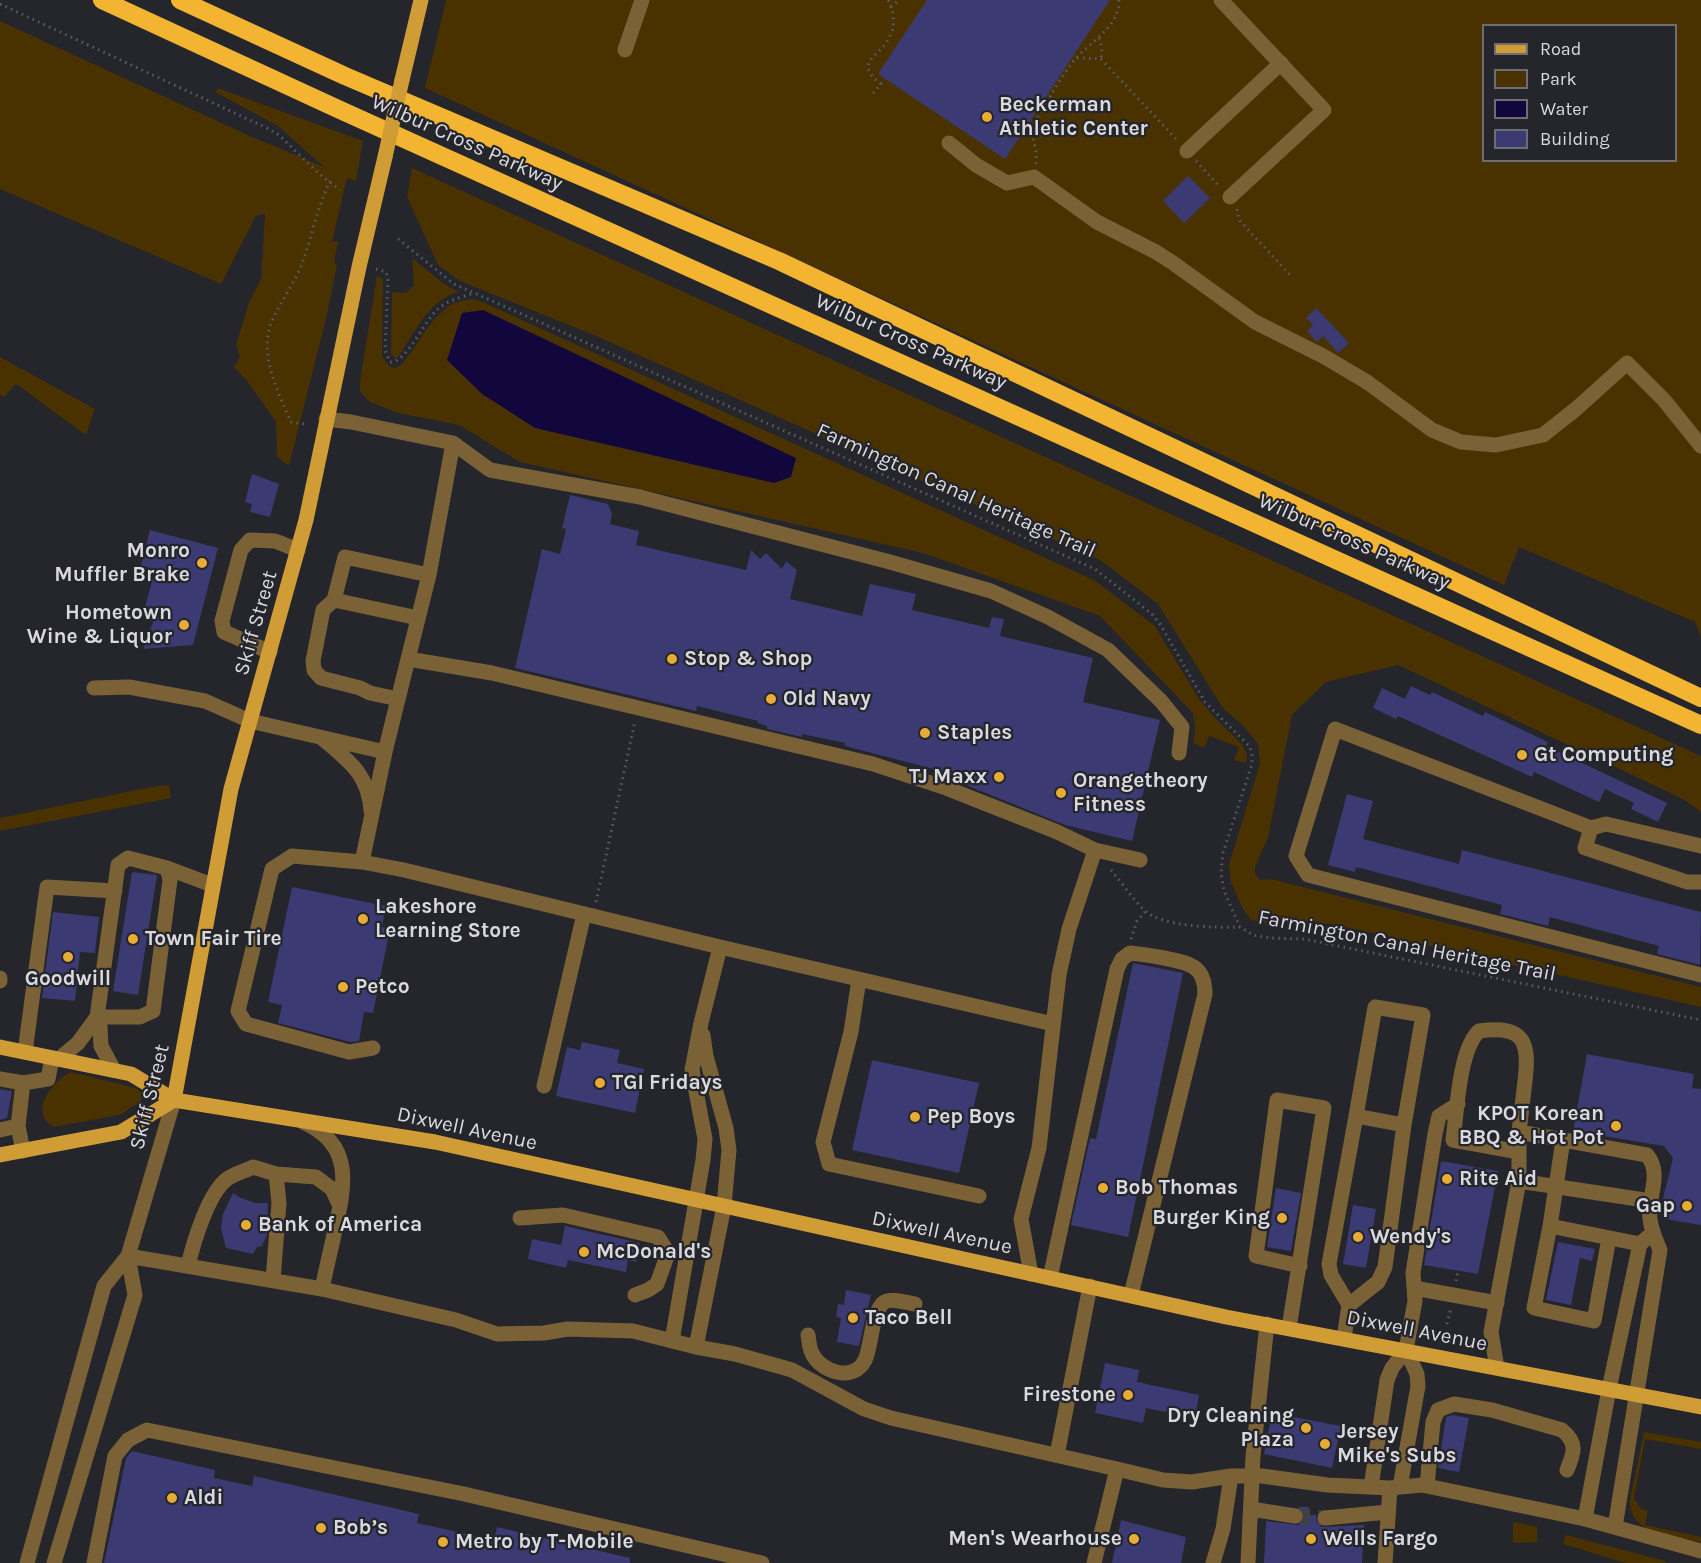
<!DOCTYPE html>
<meta charset="utf-8">
<style>
body{margin:0}
#map{position:relative;width:1701px;height:1563px;overflow:hidden;background:#25252c;font-family:Karla,sans-serif}
canvas{display:block}
.legend{position:absolute;left:1482px;top:24px;width:195px;height:138px;box-sizing:border-box;background:#25252c;border:2px solid #6d6d73;margin:0;padding:8px 10px;list-style:none;font-size:18px;color:#d9d9de}
.legend li{display:flex;align-items:center;gap:12px;height:30px}
.legend b{width:30px;border:2px solid #6d6d73}
</style>
<div id="map">
<canvas width="1701" height="1563"></canvas>
<ul class="legend">
<li><b style="height:8px;background:#d09c36"></b>Road</li>
<li><b style="height:16px;background:#493200"></b>Park</li>
<li><b style="height:16px;background:#12073c"></b>Water</li>
<li><b style="height:16px;background:#3c3a72"></b>Building</li>
</ul>
</div>
<script>
const ctx = document.querySelector('canvas').getContext('2d');
ctx.lineJoin = 'round';
function paint(path, color) { ctx.fillStyle = color; ctx.fill(path, 'evenodd'); }
function stroke(path, color, width, dash) { ctx.strokeStyle = color; ctx.lineWidth = width; ctx.lineCap = dash ? 'butt' : 'round'; ctx.setLineDash(dash || []); ctx.stroke(path); }
function label(font, color, halo, rows, align = 'center') {
  ctx.font = font + ' Karla,sans-serif'; ctx.lineWidth = 4.5; ctx.setLineDash([]); ctx.textBaseline = 'middle'; ctx.strokeStyle = halo; ctx.fillStyle = color; for (const [text, x, y, turn = 0] of rows) {
    ctx.save(); ctx.translate(x, y); ctx.rotate((+turn || 0) * Math.PI / 180); ctx.textAlign = isNaN(turn) ? turn : align; if (halo) ctx.strokeText(text, 0, 0); ctx.fillText(text, 0, 0); ctx.restore();
  }
}
paint(new Path2D(`
 M446 0H1701V638L1695 622 1519 547 1504 585 425 88ZM1484 26H1676V160H1484Z
 M0 21 250 136 324 167 278 126 215 92 218 88 363 141 356 181 347 178 332 242 338 241 334 263 337 265 326 319 289 466 277 457 276 422 247 381 234 367 240 357 236 345 249 302 261 279 265 214 256 216 221 284 0 189Z
 M412 168 1701 756V812L1683 799 1398 665 1326 682 1292 715 1268 838 1255 867V873L1260 880 1271 879 1701 987V1007L1333 924 1266 923 1251 920 1243 909 1231 883 1229 864 1260 764 1258 744 1245 728 1222 707 1158 604 1100 560 596 336 460 281 438 265 407 197Z
 M412 258 444 284 459 292C430 298 414 334 399 356L395 359 391 353 392 292 406 293 414 285Z
 M377 276 383 279 382 356C387 364 392 372 401 365 423 341 438 294 478 300L1094 580 1155 626 1199 699 1216 719 1242 744 1247 754 1246 763 1234 760 1239 747 1209 736 1204 748 1193 743 1195 732 1193 713 1100 616 923 553 520 462 459 425 398 413 370 402 360 392V381Z
 M0 357 95 409 86 435 16 384 4 397 0 395Z
 M169 785 171 798 0 831V818L151 787Z
 M71 1072 136 1088 142 1093 141 1101 120 1115 54 1127C27 1112 53 1081 71 1072Z
 M1644 1432 1701 1442V1449L1645 1439 1634 1498 1641 1509 1648 1511 1645 1525 1701 1537V1542C1675 1536 1629 1536 1630 1500Z
 M1515 1522 1537 1527V1542L1513 1543V1524Z
 M1566 1535 1662 1560 1667 1563H1626L1563 1544Z`), '#493200');
paint(new Path2D(`
 M483 310 796 458 791 477 774 483 535 428 482 394 447 360 462 313Z`), '#12073c');
paint(new Path2D(`
 M927 0H1110L1005 159 878 74Z
 M1188 176 1210 198 1184 223 1163 201Z
 M1316 308 1349 343 1338 353 1323 336 1317 342 1307 331 1313 325 1306 318Z
 M252 474 279 484 270 517 250 512 252 504 245 502Z
 M570 495 608 504 612 514 610 524 639 531 636 545 746 570 751 550 760 559 766 553 782 569 786 561 797 570 790 599 862 616 870 584 916 594 912 610 989 628 992 617 1004 619 1000 636 1093 658 1083 702 1160 720 1132 841 1065 825 966 785 968 778 845 746V743L802 734V737L767 729V726L757 723 758 721 697 706 696 711 515 668 542 549 560 554 566 529 562 528Z
 M150 530 218 548 193 645 143 649 156 614 144 611 155 570 141 565Z
 M1411 686 1430 695 1432 692 1483 716 1485 712 1548 742 1546 746 1667 803 1658 822 1631 809 1634 803 1605 789 1599 802 1534 772 1532 777 1398 716 1396 719 1373 708 1382 688 1405 699Z
 M1347 794 1373 801 1363 839 1459 864 1462 850 1701 912 1700 965 1657 954 1659 946 1550 917 1548 926 1500 914 1502 905 1356 867 1355 872 1328 865Z
 M132 872 157 875 138 995 113 991Z
 M292 887 386 906 382 927 390 929 373 1013 364 1012 359 1041 350 1042 278 1023 282 1005 268 1002Z
 M53 912 99 917 95 953 80 952 75 1001 42 998Z
 M1133 963 1183 973 1128 1237 1071 1225 1090 1138 1096 1139Z
 M582 1042 620 1050 617 1063 644 1069 635 1113 556 1096 567 1047 580 1050Z
 M1587 1054 1694 1074 1692 1088 1701 1089V1225L1665 1219 1660 1211 1673 1158 1664 1146 1573 1131Z
 M872 1060 979 1083 959 1173 852 1150Z
 M0 1089 12 1091 7 1118 0 1120Z
 M1441 1161 1498 1171 1478 1274 1424 1265Z
 M1276 1188 1301 1193 1291 1251 1267 1247Z
 M233 1193 239 1197 255 1203H268L267 1235 262 1246 257 1247 253 1254 226 1248 221 1228 223 1214Z
 M1353 1205 1376 1209 1366 1268 1343 1264Z
 M565 1226 640 1243 636 1262 628 1260 626 1272 568 1260 566 1268 528 1259 532 1239 561 1245Z
 M1558 1242 1595 1249 1592 1261 1580 1258 1571 1305 1546 1300Z
 M846 1290 871 1295 859 1346 837 1342 841 1318 836 1317 838 1304 844 1305Z
 M1105 1363 1139 1370 1137 1382 1199 1395 1195 1418 1146 1408 1143 1423 1095 1413Z
 M1272 1413 1341 1426 1332 1468 1264 1454Z
 M1453 1415 1469 1418 1459 1472 1438 1468 1446 1417Z
 M132 1451 215 1470 214 1478 252 1486 254 1476 419 1514 417 1523 494 1540 497 1527 630 1558V1563H104L126 1458Z
 M1297 1507H1309L1308 1515H1316L1317 1523 1322 1527 1364 1525 1362 1563H1264L1266 1521 1299 1525 1305 1517 1304 1512Z
 M1121 1520 1186 1537 1181 1563H1112Z`), '#3c3a72');
stroke(new Path2D(`
 M1295 1516 1325 1518`), '#404047', 15, [15, 8]);
stroke(new Path2D(`
 M0 4 269 129 279 135 317 172 340 190
 M891 7 899 0
 M1099 38 1102 48 1101 59
 M1077 58 1101 59 1178 141
 M873 93 881 84C852 62 880 57 889 38 896 26 894 12 888 0
 M1196 161 1220 187
 M1036 164C1039 147 1028 137 1034 123 1047 103 1058 81 1072 63 1088 42 1119 29 1119 0
 M1237 209 1239 220 1293 278
 M398 239 454 284 1095 569 1152 614 1160 624 1205 702 1250 747 1252 755V764L1223 853 1221 873 1224 891 1240 927 1253 935 1270 938 1304 939 1701 1020
 M376 269 386 272 388 279 385 350 390 362C406 364 425 319 439 308 449 300 462 297 474 293
 M304 424 291 422C278 393 258 352 272 321 281 301 294 284 302 264 312 236 317 208 330 181
 M1111 870C1122 883 1132 898 1144 910 1161 927 1216 928 1240 927
 M596 902 635 721
 M1131 939 1137 921 1145 912
 M1456 1281 1458 1271
 M1447 1324 1451 1308`), '#5c5c63', 3, [1.5, 4.5]);
stroke(new Path2D(`
 M1221 0 1324 110 1230 197
 M625 50 642 0
 M949 143 976 165 1007 183 1034 177 1097 222 1156 252 1173 263 1255 322 1323 356 1367 382 1432 430 1461 442 1496 445 1543 435 1576 409 1627 363 1664 400 1701 446
 M1187 151 1281 63
 M326 419 351 422 453 443 429 575 408 659
 M453 443 490 470 640 497 890 562 991 591 1048 617 1108 650 1161 701 1182 727 1179 753
 M334 600 418 618
 M270 652 224 632 222 621 241 550 250 540 275 541 298 550
 M94 688 129 687 205 701 250 721 385 752
 M398 699 370 693 360 688 321 678 314 670 313 661 323 610 334 600 345 557 429 575
 M323 739C349 761 369 775 371 811
 M1591 828 1585 848 1687 882H1701
 M1701 846 1606 824 1591 828 1335 729 1296 856 1308 875 1701 975
 M1095 850 1140 860
 M362 862 385 752 408 659 492 673 873 764 946 788 1055 831 1095 850 1069 929 1059 975 1039 1148 1021 1219 1031 1274
 M167 868 170 880 153 1011 140 1017H97L118 865 128 858 167 868 212 885
 M0 978V981
 M859 979 851 1032 823 1142 829 1164 979 1196
 M97 1017 100 1027 101 1046 114 1070
 M373 1048 349 1052 246 1024 238 1011 272 869 292 856 362 862 404 870 720 947 1053 1024
 M25 1052 47 887 115 891
 M59 1059 78 1043 97 1017
 M0 1079 23 1083 48 1079 52 1058
 M544 1086 584 914
 M303 1122C354 1144 345 1185 335 1230 331 1249 326 1269 322 1289
 M18 1126 23 1083
 M0 1130 18 1126 23 1151
 M1519 1132V1152L1453 1140C1457 1111 1459 1050 1479 1031 1523 1025 1530 1040 1525 1081 1523 1098 1521 1115 1519 1132L1647 1155C1663 1175 1647 1196 1650 1219 1651 1230 1656 1240 1660 1250L1615 1527
 M276 1174 316 1177 332 1189 340 1206
 M1519 1181 1651 1201
 M520 1218 563 1215 658 1237 665 1248 666 1259 657 1284 648 1290 635 1295
 M1550 1226 1563 1140
 M1609 1238 1594 1321 1534 1308 1550 1226 1640 1244
 M128 1256 322 1289 456 1320 497 1334 544 1333 568 1329 633 1331 696 1347 735 1354 792 1370 864 1409 891 1418 1117 1469 1094 1563
 M188 1266C193 1244 208 1193 227 1179 234 1174 245 1171 253 1167L276 1174 279 1203 273 1280
 M1050 1278 1117 969 1122 959 1130 953C1142 954 1153 956 1164 958 1189 963 1205 965 1205 994L1131 1295
 M1414 1288 1497 1303
 M1349 1305 1378 1282 1385 1267 1404 1125 1423 1015 1375 1007 1356 1116
 M1289 1328 1324 1108 1277 1100 1256 1256 1300 1266
 M808 1335C809 1340 809 1348 812 1353 820 1372 854 1383 865 1360 872 1345 871 1315 883 1303 889 1297 908 1303 915 1304
 M1344 1338 1349 1305 1331 1275 1329 1264 1356 1116 1404 1125
 M672 1341 703 1160 705 1139 692 1070 701 1023 720 947
 M696 1347 724 1206 729 1150 726 1128 706 1056 703 1035
 M1497 1368 1491 1332 1519 1181V1152
 M1057 1455 1090 1286
 M1117 1469 1163 1480 1192 1482 1231 1476H1262L1327 1485 1390 1488 1422 1485 1585 1519 1701 1551
 M1427 1486 1433 1422 1438 1410 1454 1404 1492 1410 1562 1430C1578 1443 1574 1453 1567 1470
 M1371 1487 1387 1380 1392 1368 1406 1350 1415 1301 1413 1273 1435 1134 1439 1116 1458 1104
 M1400 1487 1418 1386 1417 1374 1406 1350
 M1251 1509 1295 1516
 M1325 1518 1388 1512
 M1585 1519 1609 1389 1640 1244 1648 1237
 M27 1563 104 1286 128 1256 174 1100
 M54 1563 135 1295 128 1256
 M94 1563 115 1456 128 1440 147 1430 464 1494 762 1563
 M1213 1563 1223 1529 1231 1476
 M1248 1563 1253 1456 1267 1324
 M1385 1563 1390 1488`), '#7b6236', 15);
stroke(new Path2D(`
 M402 80 421 0
 M0 1047 131 1074 174 1100 435 1142 1226 1317 1701 1407
 M174 1100 231 789 306 520 359 267 385 157
 M0 1155 121 1132 174 1100`), '#d09c36', 15);
stroke(new Path2D(`
 M102 0 338 109 1701 725
 M180 0 345 76 779 261 1701 698`), '#f2b431', 18);
stroke(new Path2D(`
 M385 157 402 80`), '#d09c36', 15);
for (const [x, y, r, color] of [
 [987,117,6,"#e6ac36"],
 [202,563,6,"#e6ac36"],
 [184,625,6,"#e6ac36"],
 [672,659,6,"#e6ac36"],
 [771,699,6,"#e6ac36"],
 [925,733,6,"#e6ac36"],
 [1522,755,6,"#e6ac36"],
 [999,777,6,"#e6ac36"],
 [1061,793,6,"#e6ac36"],
 [363,919,6,"#e6ac36"],
 [133,939,6,"#e6ac36"],
 [68,957,6,"#e6ac36"],
 [343,987,6,"#e6ac36"],
 [600,1083,6,"#e6ac36"],
 [915,1117,6,"#e6ac36"],
 [1616,1126,6,"#e6ac36"],
 [1447,1179,6,"#e6ac36"],
 [1103,1188,6,"#e6ac36"],
 [1687,1206,6,"#e6ac36"],
 [1282,1218,6,"#e6ac36"],
 [246,1225,6,"#e6ac36"],
 [1358,1237,6,"#e6ac36"],
 [584,1252,6,"#e6ac36"],
 [853,1318,6,"#e6ac36"],
 [1128,1395,6,"#e6ac36"],
 [1306,1428,6,"#e6ac36"],
 [1325,1444,6,"#e6ac36"],
 [172,1498,6,"#e6ac36"],
 [321,1528,6,"#e6ac36"],
 [1134,1539,6,"#e6ac36"],
 [1311,1539,6,"#e6ac36"],
 [443,1542,6,"#e6ac36"]
]) { const dot = new Path2D(); dot.arc(x, y, r, 0, 2 * Math.PI); ctx.fillStyle = color; ctx.fill(dot); stroke(dot, '#25252c', 2); }
label('bold 21px', '#d9d9de', '#25252c', [
 ["Beckerman",999,105],
 ["Athletic Center",999,129],
 ["Monro",190,551,"right"],
 ["Muffler Brake",190,575,"right"],
 ["Hometown",172,613,"right"],
 ["Wine & Liquor",172,637,"right"],
 ["Stop & Shop",684,659],
 ["Old Navy",783,699],
 ["Staples",937,733],
 ["Gt Computing",1534,755],
 ["TJ Maxx",987,777,"right"],
 ["Orangetheory",1073,781],
 ["Fitness",1073,805],
 ["Lakeshore",375,907],
 ["Learning Store",375,931],
 ["Town Fair Tire",145,939],
 ["Goodwill",68,979,"center"],
 ["Petco",355,987],
 ["TGI Fridays",612,1083],
 ["KPOT Korean",1604,1114,"right"],
 ["BBQ & Hot Pot",1604,1138,"right"],
 ["Pep Boys",927,1117],
 ["Rite Aid",1459,1179],
 ["Bob Thomas",1115,1188],
 ["Gap",1675,1206,"right"],
 ["Burger King",1270,1218,"right"],
 ["Bank of America",258,1225],
 ["Wendy's",1370,1237],
 ["McDonald's",596,1252],
 ["Taco Bell",865,1318],
 ["Firestone",1116,1395,"right"],
 ["Dry Cleaning",1294,1416,"right"],
 ["Plaza",1294,1440,"right"],
 ["Jersey",1337,1432],
 ["Mike's Subs",1337,1456],
 ["Aldi",184,1498],
 ["Bob’s",333,1528],
 ["Men's Wearhouse",1122,1539,"right"],
 ["Wells Fargo",1323,1539],
 ["Metro by T-Mobile",455,1542]
], 'left');
label('21px', '#d9d9de', '#25252c', [
 ["Wilbur Cross Parkway",467,143,24],
 ["Wilbur Cross Parkway",911,342,24],
 ["Farmington Canal Heritage Trail",956,491,24],
 ["Wilbur Cross Parkway",1354,542,24],
 ["Skiff Street",256,623,-74],
 ["Farmington Canal Heritage Trail",1407,946,11],
 ["Skiff Street",150,1097,-76],
 ["Dixwell Avenue",467,1129,12],
 ["Dixwell Avenue",942,1233,12],
 ["Dixwell Avenue",1417,1331,11]
]);
</script>
